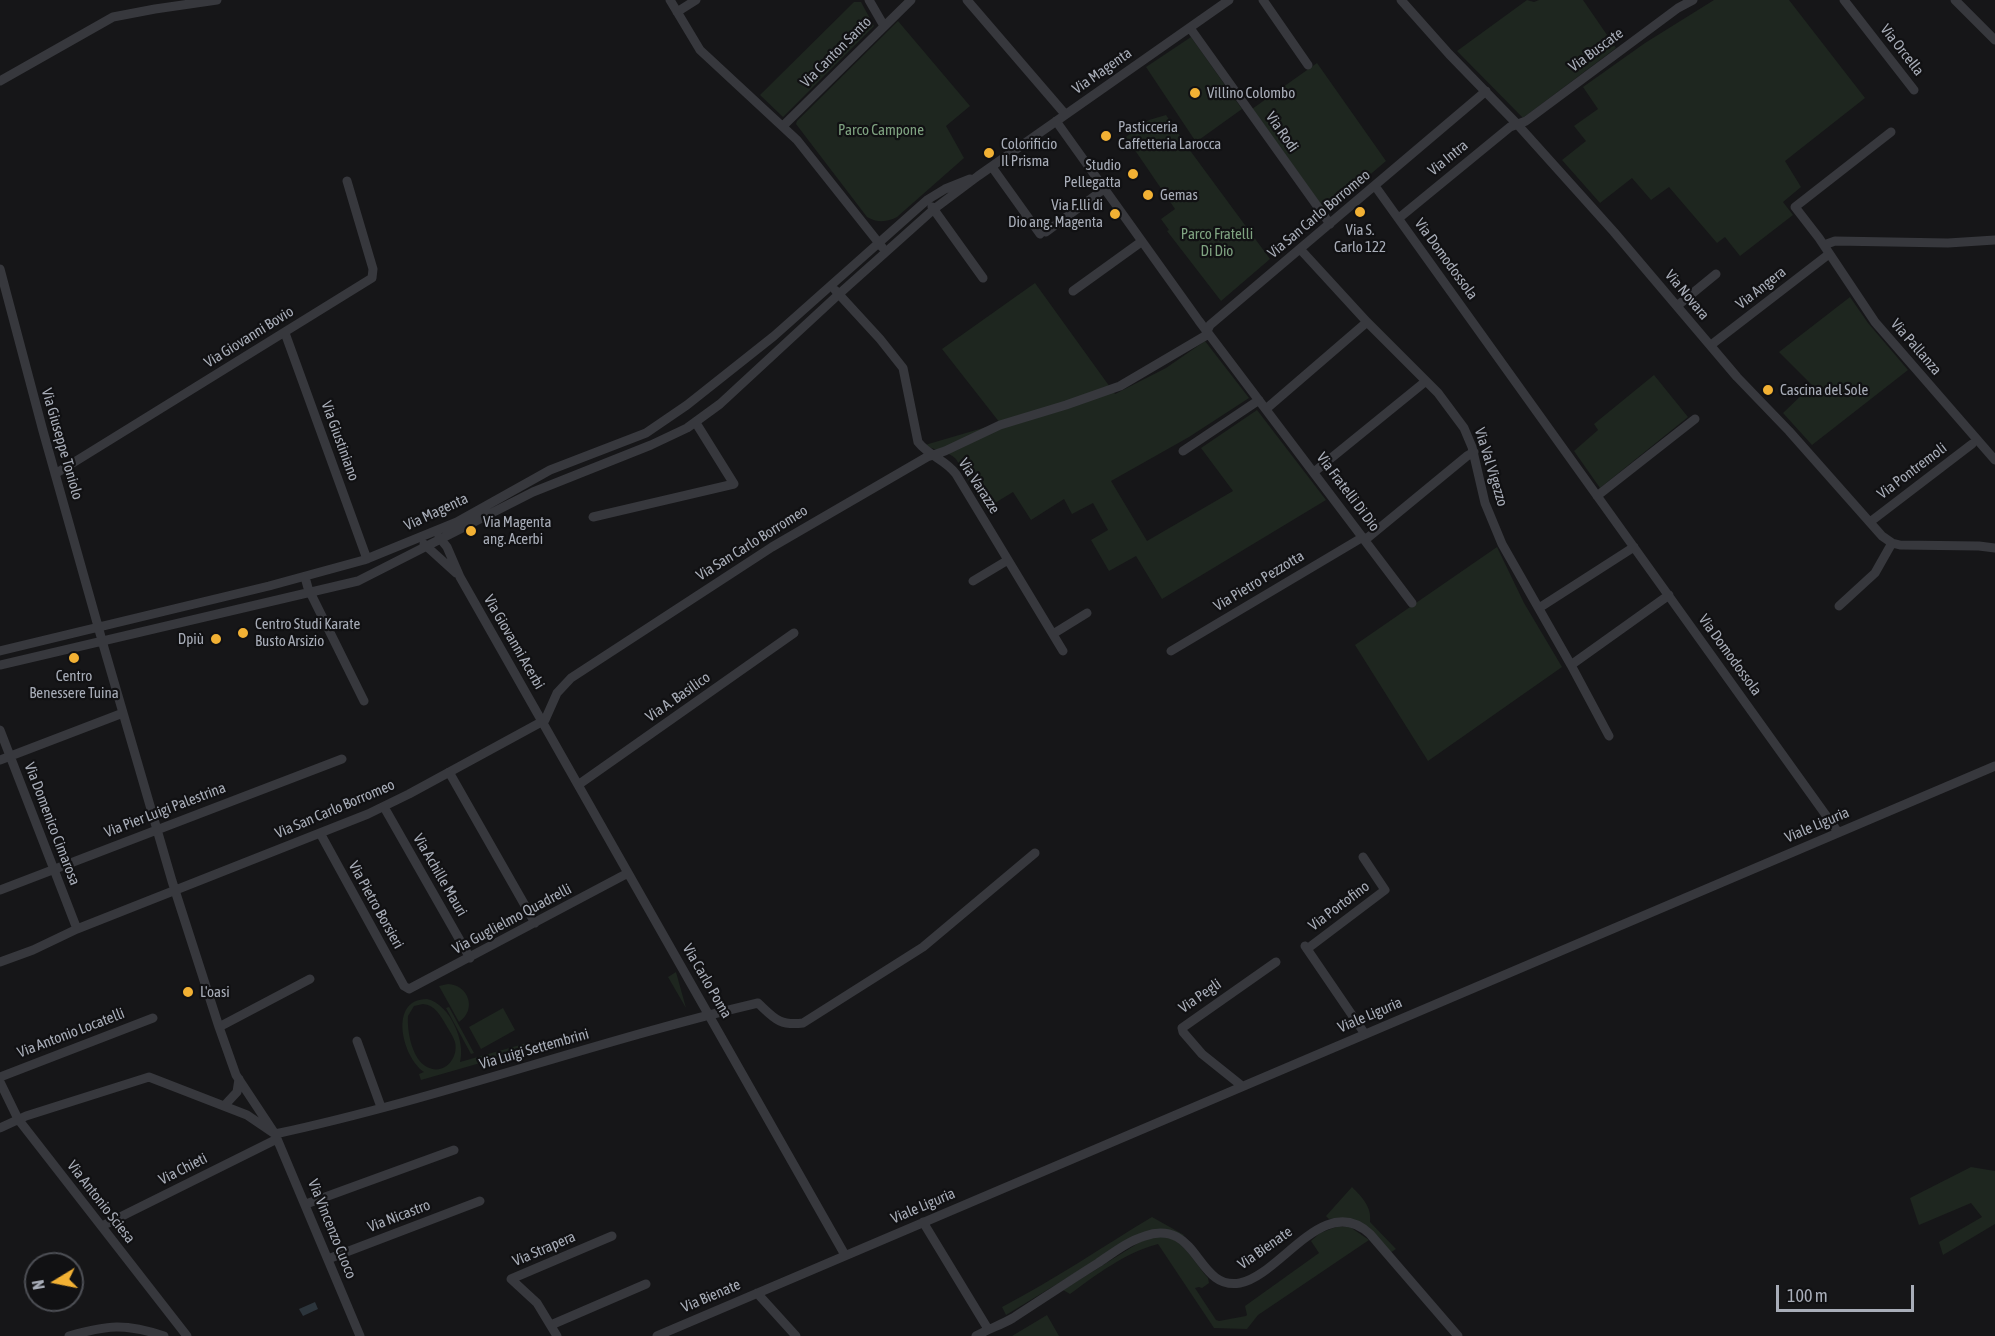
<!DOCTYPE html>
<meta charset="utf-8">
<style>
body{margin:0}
#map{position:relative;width:1995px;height:1336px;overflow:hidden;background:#161618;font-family:"Asap Condensed",sans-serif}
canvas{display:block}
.north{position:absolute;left:24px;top:1252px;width:60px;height:60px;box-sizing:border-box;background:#111113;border:2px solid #4d4f55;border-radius:50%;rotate:260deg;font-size:16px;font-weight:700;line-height:24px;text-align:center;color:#a8adb8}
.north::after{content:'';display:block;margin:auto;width:21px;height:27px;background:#f2b134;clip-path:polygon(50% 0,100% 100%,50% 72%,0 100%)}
.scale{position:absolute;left:1776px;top:1285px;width:138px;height:27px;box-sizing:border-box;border:3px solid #a8adb8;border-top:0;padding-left:8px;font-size:18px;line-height:21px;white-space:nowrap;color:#a8adb8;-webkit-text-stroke:4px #111113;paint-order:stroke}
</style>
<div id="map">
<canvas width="1995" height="1336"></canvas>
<div class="north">N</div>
<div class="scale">100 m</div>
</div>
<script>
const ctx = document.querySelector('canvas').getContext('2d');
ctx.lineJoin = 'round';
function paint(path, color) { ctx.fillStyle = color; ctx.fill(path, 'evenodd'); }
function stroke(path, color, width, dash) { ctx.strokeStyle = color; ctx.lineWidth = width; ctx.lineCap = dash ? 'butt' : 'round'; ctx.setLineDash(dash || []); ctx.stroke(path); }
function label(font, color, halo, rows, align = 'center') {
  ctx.font = font + ' "Asap Condensed",sans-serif'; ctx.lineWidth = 4.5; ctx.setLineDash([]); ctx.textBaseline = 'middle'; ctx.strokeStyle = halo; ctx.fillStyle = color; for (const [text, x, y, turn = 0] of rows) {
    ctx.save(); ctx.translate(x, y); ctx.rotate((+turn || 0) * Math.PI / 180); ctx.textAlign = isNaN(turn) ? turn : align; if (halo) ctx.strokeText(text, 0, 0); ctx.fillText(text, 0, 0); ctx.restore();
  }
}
paint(new Path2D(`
 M1527 0 1534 2 1539 0H1583L1616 48 1523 118 1457 51Z
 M1714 0H1789L1865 98 1785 161 1801 187 1783 202 1793 215 1740 256 1725 237 1717 243 1669 187 1651 200 1632 178 1600 203 1562 160 1586 141 1574 126 1598 109 1583 87 1645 43Z
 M854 2H861L874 26 783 117 760 95Z
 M898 21 970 106 946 126 964 158 897 217C888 222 877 223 867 217L796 124 797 121Z
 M1191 37 1242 109 1196 142 1146 67Z
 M1317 63 1386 161 1326 212 1252 109Z
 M1166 115 1186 145 1270 259 1221 301 1167 231 1169 230 1161 219 1175 209 1126 137 1149 120Z
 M1035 283 1115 394 1166 368 1205 341 1249 398 1189 437 1111 481 1147 541 1233 491 1201 448 1257 410 1326 500 1162 599 1136 556 1109 571 1091 540 1108 530 1093 503 1072 514 1064 499 1031 520 1013 492 985 509 956 459C948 451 935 451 925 445L1000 423 942 349Z
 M1850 297 1868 323 1908 370 1812 445 1783 413 1812 385 1779 352Z
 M1654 375 1688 417 1600 488 1574 451 1598 430 1594 424Z
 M1497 547 1524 603 1562 667 1428 761 1355 645Z
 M676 972 686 1008 668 977Z
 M448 984C469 985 477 1010 459 1022L439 986Z
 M427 999C450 1004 466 1042 460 1062L527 1043 529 1049 421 1080 419 1074 424 1072C402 1057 388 999 427 999ZM423 1004C435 1005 440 1015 446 1025 449 1030 453 1036 455 1042 459 1058 444 1076 427 1067 412 1059 407 1032 408 1016L414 1006Z
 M449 1007 474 1053 471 1054 446 1008Z
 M503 1008 515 1030 481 1049 469 1027Z
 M1971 1167 1995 1171V1224L1943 1255 1939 1242 1982 1217 1971 1203 1919 1225 1910 1198Z
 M1352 1187C1362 1197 1372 1207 1370 1222L1396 1249 1390 1253 1343 1218 1329 1219 1326 1216Z
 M1152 1217 1184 1235 1183 1237 1136 1236 1006 1315 1002 1307C1054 1280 1102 1247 1152 1217Z
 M1339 1226 1350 1227 1369 1240 1258 1315 1247 1329 1214 1328 1158 1244C1126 1252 1096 1275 1070 1294L1063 1290 1140 1242C1177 1225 1186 1252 1208 1278L1209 1283 1202 1288 1199 1287 1195 1288 1216 1320 1219 1321 1246 1316 1247 1315 1245 1306 1319 1253 1311 1241 1320 1233Z
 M1047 1315 1059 1336H1012Z`), '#1e261f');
paint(new Path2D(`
 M315 1302 318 1309 303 1316 299 1309Z`), '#2c353c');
stroke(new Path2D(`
 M670 0 700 50 797 140 882 247
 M869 0 884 26
 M967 0 1065 114
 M1263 0 1308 65
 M1401 0 1449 54 1517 124 1614 232 1737 377 1789 431 1882 536 1892 543 1900 545 1979 546 1995 548
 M1844 0 1914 90
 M1955 0 1995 40
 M677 12 696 0
 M1190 28 1330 224
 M0 81 113 17 155 9 217 0
 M1056 121 1199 321 1412 603
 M783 126 911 0
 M1891 132 1795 207 1819 238 1875 322 1995 460
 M992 167 1040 234
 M1375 186 1838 832
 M932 207 983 278
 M1399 218 1510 127 1526 121 1678 8 1693 0
 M1046 232 1104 189
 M1824 245 1835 241 1948 243 1995 240
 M1300 249 1367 322 1438 393 1464 428 1472 447 1485 503 1502 544 1571 665 1609 736
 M0 269 43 431 105 651 172 881 219 1027 236 1075 275 1134 360 1336
 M835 290 880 339 903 368 918 442C929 456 946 460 956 474L1063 651
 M1073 291 1141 242
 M1677 306 1716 274
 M285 333 367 559
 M1711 345 1829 254
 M1266 409 1367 322
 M1183 451 1259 400
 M1314 472 1426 381
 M55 474 372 278 373 269 347 181
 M1597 496 1695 419
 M593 517 734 484 696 423
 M1870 522 1972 444
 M439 537 447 547 460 577 845 1255
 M1365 540 1467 456 1474 452
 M424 544 456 573
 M305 577 308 588 364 701
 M973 581 1008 560
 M1839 606 1875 573 1892 543
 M1539 608 1634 547
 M1053 634 1087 613
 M0 651 269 586 364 560 457 522 550 470 646 433 687 405 774 336 927 200 945 189 970 179
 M1171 651 1363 537
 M0 665 358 581 533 492 651 445 687 428 720 404 839 294 934 209 978 176 1229 0
 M1571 665 1669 595
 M0 730 77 929
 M0 760 123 713
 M449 772 535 923
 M578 785 794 633
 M384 807 470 958
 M320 833 404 986 409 989 628 873
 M0 890 342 759
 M1305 946 1365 1034
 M1307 949 1385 890 1363 857
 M0 962 33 950 77 929 368 814 409 794 545 720 557 693 571 678 772 547 927 457 945 451 1000 425 1066 405 1120 386 1205 336 1210 325 1486 91
 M219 1027 310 979
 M357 1041 381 1107
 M0 1077 153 1018
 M0 1082 18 1119 187 1336
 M1242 1086 1202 1054 1183 1032 1182 1028 1276 962
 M224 1106 237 1092 239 1079
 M0 1128 26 1116 149 1077 247 1115 275 1134C438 1099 596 1041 758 1003 774 1018 779 1026 803 1023L923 947 1035 853
 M306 1204 454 1150
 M923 1222 988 1329
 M102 1226 277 1139
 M328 1259 480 1201
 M757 1293 796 1336
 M551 1325 646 1284
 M69 1336C108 1325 125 1323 164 1336
 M557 1336 537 1303 511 1279 612 1236
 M657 1336 1995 766
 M976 1336C988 1329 1001 1325 1013 1318 1041 1300 1069 1281 1098 1263 1113 1253 1128 1241 1145 1236 1156 1232 1167 1232 1177 1237 1200 1249 1207 1289 1240 1283 1281 1275 1324 1191 1370 1234L1458 1336`), '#37383d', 9);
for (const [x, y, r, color] of [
 [1195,93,6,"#f2b134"],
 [1106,136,6,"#f2b134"],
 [989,153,6,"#f2b134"],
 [1133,174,6,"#f2b134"],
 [1148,195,6,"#f2b134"],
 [1360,212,6,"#f2b134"],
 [1115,214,6,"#f2b134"],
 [1768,390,6,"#f2b134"],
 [471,531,6,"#f2b134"],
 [243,633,6,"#f2b134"],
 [216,639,6,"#f2b134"],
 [74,658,6,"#f2b134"],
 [188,992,6,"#f2b134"]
]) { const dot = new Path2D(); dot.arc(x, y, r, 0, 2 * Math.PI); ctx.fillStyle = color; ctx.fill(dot); stroke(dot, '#111113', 2); }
label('15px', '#a8adb8', '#111113', [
 ["Via Buscate",1596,50,-36],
 ["Via Orcella",1902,50,52],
 ["Via Canton Santo",836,52,-45],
 ["Via Magenta",1102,71,-35],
 ["Via Rodi",1282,132,55],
 ["Via Intra",1448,158,-39],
 ["Via San Carlo Borromeo",1319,214,-40],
 ["Via Domodossola",1446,259,54],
 ["Via Angera",1761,288,-38],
 ["Via Novara",1687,295,50],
 ["Via Giovanni Bovio",249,337,-32],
 ["Via Pallanza",1916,347,49],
 ["Via Giustiniano",340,441,70],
 ["Via Giuseppe Toniolo",62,444,74],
 ["Via Val Vigezzo",1491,467,73],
 ["Via Pontremoli",1912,471,-37],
 ["Via Varazze",979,486,57],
 ["Via Fratelli Di Dio",1348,492,53],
 ["Via Magenta",436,512,-25],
 ["Via San Carlo Borromeo",752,543,-32],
 ["Via Pietro Pezzotta",1259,581,-31],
 ["Via Giovanni Acerbi",514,642,60],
 ["Via Domodossola",1730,655,54],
 ["Via A. Basilico",678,697,-35],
 ["Via San Carlo Borromeo",335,809,-23],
 ["Via Pier Luigi Palestrina",165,810,-21],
 ["Via Domenico Cimarosa",52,824,69],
 ["Viale Liguria",1817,825,-23],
 ["Via Achille Mauri",440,875,60],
 ["Via Pietro Borsieri",376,905,61],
 ["Via Portofino",1339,906,-37],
 ["Via Guglielmo Quadrelli",512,919,-28],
 ["Via Carlo Poma",707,981,60],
 ["Via Pegli",1200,996,-35],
 ["Viale Liguria",1370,1015,-23],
 ["Via Antonio Locatelli",71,1033,-21],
 ["Via Luigi Settembrini",534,1049,-16],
 ["Via Chieti",183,1169,-27],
 ["Via Antonio Sciesa",101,1202,52],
 ["Viale Liguria",923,1206,-23],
 ["Via Nicastro",399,1216,-21],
 ["Via Vincenzo Cuoco",332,1229,68],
 ["Via Bienate",1265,1248,-35],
 ["Via Strapera",544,1249,-23],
 ["Via Bienate",711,1296,-23]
]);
label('15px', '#a8adb8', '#111113', [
 ["Villino Colombo",1207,93],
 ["Pasticceria",1118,127],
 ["Caffetteria Larocca",1118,144],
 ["Colorificio",1001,144],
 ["Il Prisma",1001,161],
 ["Studio",1121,165,"right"],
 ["Pellegatta",1121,182,"right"],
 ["Gemas",1160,195],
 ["Via F.lli di",1103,205,"right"],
 ["Dio ang. Magenta",1103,222,"right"],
 ["Via S.",1360,230,"center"],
 ["Carlo 122",1360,247,"center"],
 ["Cascina del Sole",1780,390],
 ["Via Magenta",483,522],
 ["ang. Acerbi",483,539],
 ["Centro Studi Karate",255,624],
 ["Busto Arsizio",255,641],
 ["Dpiù",204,639,"right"],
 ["Centro",74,676,"center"],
 ["Benessere Tuina",74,693,"center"],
 ["L'oasi",200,992]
], 'left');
label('15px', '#7fa381', '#111113', [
 ["Parco Campone",881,130],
 ["Parco Fratelli",1217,234],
 ["Di Dio",1217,251]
]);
</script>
